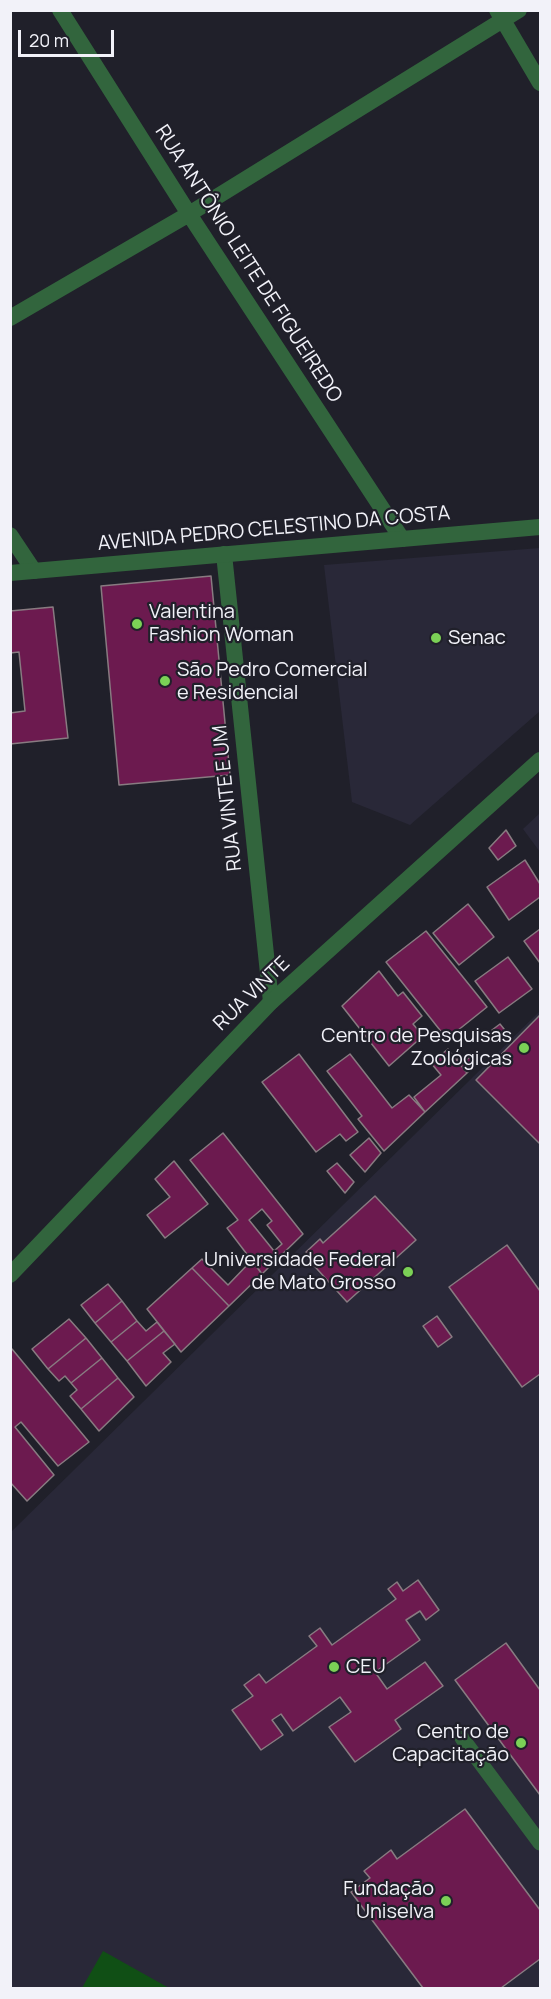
<!DOCTYPE html>
<meta charset="utf-8">
<style>
body{margin:0}
#map{position:relative;width:551px;height:1999px;overflow:hidden;background:#20202a;font-family:Manrope,sans-serif}
canvas{display:block}
.frame{position:absolute;inset:0;border:12px solid #f2f2f9;pointer-events:none}
.scale{position:absolute;left:18px;top:30px;width:96px;height:27px;box-sizing:border-box;border:3px solid #f2f2f9;border-top:0;padding-left:8px;font-size:18px;line-height:21px;white-space:nowrap;color:#f2f2f9;-webkit-text-stroke:4px #20202a;paint-order:stroke}
</style>
<div id="map">
<canvas width="551" height="1999"></canvas>
<div class="frame"></div>
<div class="scale">20 m</div>
</div>
<script>
const ctx = document.querySelector('canvas').getContext('2d');
ctx.lineJoin = 'round';
function paint(path, color) { ctx.fillStyle = color; ctx.fill(path, 'evenodd'); }
function stroke(path, color, width, dash) { ctx.strokeStyle = color; ctx.lineWidth = width; ctx.lineCap = dash ? 'butt' : 'round'; ctx.setLineDash(dash || []); ctx.stroke(path); }
function label(font, color, halo, rows, align = 'center') {
  ctx.font = font + ' Manrope,sans-serif'; ctx.lineWidth = 4.5; ctx.setLineDash([]); ctx.textBaseline = 'middle'; ctx.strokeStyle = halo; ctx.fillStyle = color; for (const [text, x, y, turn = 0] of rows) {
    ctx.save(); ctx.translate(x, y); ctx.rotate((+turn || 0) * Math.PI / 180); ctx.textAlign = isNaN(turn) ? turn : align; if (halo) ctx.strokeText(text, 0, 0); ctx.fillText(text, 0, 0); ctx.restore();
  }
}
paint(new Path2D(`
 M540 548V711L410 825 352 802 324 565Z
 M540 813V852L523 829Z
 M540 1011V1988H11L10 1533Z`), '#292838');
paint(new Path2D(`
 M103 1951 169 1988H82Z`), '#104f15');
const building = new Path2D(`
 M211 576 230 775 119 785 101 586Z
 M53 607 68 738 10 744V713L25 711 19 652 10 653V611Z
 M506 830 516 846 498 860 489 848Z
 M525 860 540 884V897L509 920 487 887Z
 M468 904 494 937 459 965 433 933Z
 M540 929V963L524 941Z
 M426 931 487 1007 447 1039 386 962Z
 M508 957 532 989 499 1013 475 981Z
 M379 971 398 996 403 992 422 1016 413 1024 423 1036 389 1066 342 1006Z
 M540 1015V1142L539 1143 476 1080Z
 M500 1024 508 1034 501 1041 492 1030Z
 M448 1049 467 1073 425 1112 414 1097 441 1075 431 1063Z
 M299 1054 358 1132 346 1141 340 1134 316 1152 262 1082Z
 M350 1054 392 1108 409 1095 425 1112 384 1151 358 1119 362 1116 327 1071Z
 M461 1056 465 1061 470 1057 476 1064 467 1073 457 1060Z
 M223 1133 303 1234 262 1274 227 1228 238 1220 190 1160ZM262 1209 272 1221 267 1225 282 1244 274 1251 249 1220Z
 M369 1138 381 1153 365 1172 350 1155Z
 M174 1161 208 1204 165 1238 147 1215 170 1197 155 1179Z
 M337 1163 354 1182 345 1193 327 1171Z
 M375 1196 416 1240 347 1302 308 1259 310 1257 306 1252 320 1239 323 1243Z
 M507 1245 540 1291V1374L522 1387 449 1287Z
 M202 1259 228 1285 252 1260 262 1274 229 1306 192 1268Z
 M192 1268 229 1306 181 1352 147 1309Z
 M108 1284 122 1301 95 1323 81 1305Z
 M122 1301 137 1321 111 1342 95 1323Z
 M437 1316 452 1337 438 1347 423 1326Z
 M69 1319 86 1338 48 1369 32 1349Z
 M137 1321 146 1331 157 1322 164 1331 127 1361 111 1342Z
 M164 1331 175 1344 163 1353 171 1362 146 1386 127 1361Z
 M86 1338 102 1358 71 1383 65 1376 59 1381 48 1369Z
 M12 1349 89 1442 58 1466 21 1422 15 1427 54 1475 27 1501 10 1482V1351Z
 M102 1358 118 1378 81 1409 70 1396 77 1390 71 1383Z
 M118 1378 134 1397 99 1431 81 1409Z
 M418 1580 439 1610 426 1620 420 1611 406 1620 420 1640 375 1672 387 1689 425 1662 443 1686 395 1720 401 1729 355 1762 329 1727 351 1712 340 1697 293 1731 281 1714 272 1720 283 1735 261 1750 232 1710 253 1696 244 1685 259 1674 266 1683 317 1646 309 1636 320 1628 332 1645 396 1599 388 1589 397 1582 403 1591Z
 M506 1643 540 1690V1795L455 1680Z
 M465 1809 540 1910V1959L501 1988H423L351 1892 370 1878 364 1871 391 1850 397 1859Z`);
paint(building, '#6c1a4f');
stroke(building, '#887b81', 1.5);
stroke(new Path2D(`
 M462 1738 540 1843`), '#32653d', 15);
stroke(new Path2D(`
 M60 10 189 214 402 539
 M497 10 540 83
 M10 318 189 214 519 10
 M10 535 34 571
 M224 554 271 1002`), '#32653d', 16);
stroke(new Path2D(`
 M10 573 540 527
 M10 1275 271 1002 540 760`), '#32653d', 16);
for (const [x, y, r, color] of [
 [137,624,6,"#7bd156"],
 [436,638,6,"#7bd156"],
 [165,681,6,"#7bd156"],
 [524,1048,6,"#7bd156"],
 [408,1272,6,"#7bd156"],
 [334,1667,6,"#7bd156"],
 [521,1743,6,"#7bd156"],
 [446,1901,6,"#7bd156"]
]) { const dot = new Path2D(); dot.arc(x, y, r, 0, 2 * Math.PI); ctx.fillStyle = color; ctx.fill(dot); stroke(dot, '#20202a', 2); }
label('20px', '#f2f2f9', '#20202a', [
 ["RUA ANTÔNIO LEITE DE FIGUEIREDO",248,264,57],
 ["AVENIDA PEDRO CELESTINO DA COSTA",274,529,-5],
 ["RUA VINTE E UM",228,798,-96],
 ["RUA VINTE",252,994,-44]
]);
label('20px', '#f2f2f9', '#20202a', [
 ["Valentina",149,612],
 ["Fashion Woman",149,635],
 ["Senac",448,638],
 ["São Pedro Comercial",177,670],
 ["e Residencial",177,693],
 ["Centro de Pesquisas",512,1036,"right"],
 ["Zoológicas",512,1059,"right"],
 ["Universidade Federal",396,1260,"right"],
 ["de Mato Grosso",396,1283,"right"],
 ["CEU",346,1667],
 ["Centro de",509,1732,"right"],
 ["Capacitação",509,1755,"right"],
 ["Fundação",434,1889,"right"],
 ["Uniselva",434,1912,"right"]
], 'left');
</script>
